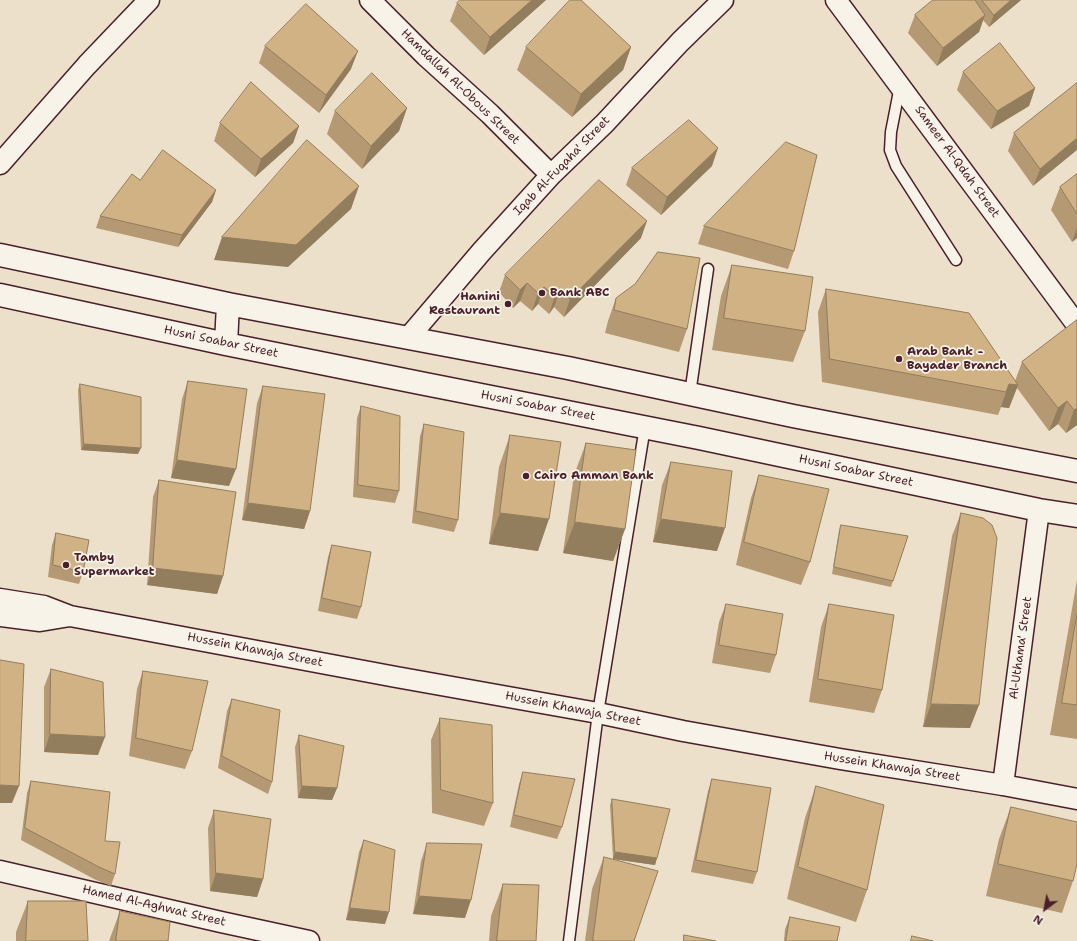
<!DOCTYPE html>
<style>
body{margin:0}
#map{position:relative;width:1077px;height:941px;overflow:hidden;background:#ece0ca;font-family:"Shantell Sans",sans-serif}
canvas{display:block}
.north{position:absolute;left:1025px;top:889px;width:40px;height:40px;-webkit-text-stroke:3px #f7f3e8;paint-order:stroke;rotate:212deg;font-size:11px;font-weight:700;line-height:16px;text-align:center;color:#4a1f2b}
.north::after{content:'';display:block;margin:auto;width:14px;height:18px;background:#4a1f2b;clip-path:polygon(50% 0,100% 100%,50% 72%,0 100%)}
</style>
<div id="map">
<canvas width="1077" height="941"></canvas>
<div class="north">N</div>
</div>
<script>
const ctx = document.querySelector('canvas').getContext('2d');
ctx.lineJoin = 'round';
function stroke(path, color, width, dash) { ctx.strokeStyle = color; ctx.lineWidth = width; ctx.lineCap = dash ? 'butt' : 'round'; ctx.setLineDash(dash || []); ctx.stroke(path); }
function paint(path, color) { ctx.fillStyle = color; ctx.fill(path, 'evenodd'); }
function label(font, color, halo, rows, align = 'center') {
  ctx.font = font + ' "Shantell Sans",sans-serif'; ctx.lineWidth = 3.5; ctx.setLineDash([]); ctx.textBaseline = 'middle'; ctx.strokeStyle = halo; ctx.fillStyle = color; for (const [text, x, y, turn = 0] of rows) {
    ctx.save(); ctx.translate(x, y); ctx.rotate((+turn || 0) * Math.PI / 180); ctx.textAlign = isNaN(turn) ? turn : align; if (halo) ctx.strokeText(text, 0, 0); ctx.fillText(text, 0, 0); ctx.restore();
  }
}
const service = new Path2D(`
 M900 86 891 132 890 150 896 166 956 260
 M690 394 708 269
 M569 941 598 713 645 427`);
const minor = new Path2D(`
 M370 0 426 56 490 114 551 175
 M836 0 1077 325
 M0 164 87 65 149 0
 M408 338 482 251 551 175 605 123 680 42 723 0
 M0 599 44 606 70 616 396 677 598 713 683 731 840 759 1003 785 1077 799
 M0 616 40 621 70 616
 M1003 785 1039 510
 M0 871 221 922 309 941`);
const secondary = new Path2D(`
 M0 255 85 273 228 304 568 368 793 416 1077 471
 M0 295 226 344 420 383 699 438 1039 510 1077 516
 M226 344 228 304`);
stroke(service, '#4a1f2b', 13);
stroke(minor, '#4a1f2b', 23);
stroke(secondary, '#4a1f2b', 25);
stroke(service, '#f7f3e8', 10);
stroke(minor, '#f7f3e8', 20);
stroke(secondary, '#f7f3e8', 22);
paint(new Path2D(`
 M546 0 484 55 450 21 457 3Z
 M933 0H1021L989 27 983 20 979 32 937 66 908 33 915 15Z
 M265 46 351 69 319 113 259 63Z
 M526 47H631L623 70 572 117 517 70Z
 M963 72 1035 88 1029 106 991 129 957 90Z
 M1077 83 1033 186 1008 151 1014 133Z
 M407 108 399 131 362 169 327 134 335 111Z
 M220 123 299 126 293 143 255 177 214 141Z
 M712 166 661 215 626 185 632 168Z
 M1077 174V238L1072 242 1051 210 1060 187Z
 M140 180 216 190 212 202 178 247 96 228 100 216Z
 M704 226 794 251 788 269 698 244Z
 M641 238 564 317 554 307 549 314 538 304 532 311 520 301 513 308 499 292 505 275Z
 M732 265 805 331 793 362 712 350 721 296Z
 M826 289 1015 381 1022 362 1077 320V425L1066 433 1058 424 1049 431 1017 388 1009 408 1001 407 998 415 822 382 818 312Z
 M616 298 687 329 679 352 605 333 608 321Z
 M188 381 229 486 171 478 182 399Z
 M80 384 138 454 81 450 78 390Z
 M263 386 310 511 304 529 242 520 257 403Z
 M361 406 399 491 395 503 353 497 357 418Z
 M424 424 458 520 454 532 412 523 420 436Z
 M510 435 538 551 489 544 499 467Z
 M586 443 625 529 613 561 563 553 574 475Z
 M671 462 717 551 653 542 662 485Z
 M759 475 810 562 801 585 736 565 751 498Z
 M159 480 223 576 217 594 147 585 153 497Z
 M961 513 970 728 923 727 952 536Z
 M841 525 908 536 891 587 832 574 839 531Z
 M56 533 83 572 79 584 48 577 52 545Z
 M332 545 361 607 357 619 318 611 328 557Z
 M1077 580V739L1050 735Z
 M726 604 776 655 770 673 712 663 719 622Z
 M829 604 882 690 874 713 809 702 821 627Z
 M51 669 98 755 44 752V687Z
 M143 671 192 751 185 769 129 756 137 689Z
 M232 699 272 782 268 794 218 768 227 711Z
 M440 718 493 803 484 826 432 813 431 740Z
 M299 735 337 788 332 800 298 798 295 747Z
 M523 772 562 827 557 839 510 827 519 784Z
 M712 779 757 872 753 884 691 872 708 791Z
 M31 781 105 841 115 874 111 886 94 879 21 840 27 793Z
 M816 786 867 890 856 922 787 899 805 818Z
 M612 799 657 858 655 865 613 859 610 805Z
 M1011 807 1073 881 1062 913 986 896 999 839Z
 M214 810 263 879 257 897 210 891 208 828Z
 M364 840 385 924 346 920 359 852Z
 M427 843 465 918 413 914 421 861Z
 M604 857 634 941H585L592 889Z
 M503 884 536 941H489L491 916Z
 M28 901 88 941H16V932Z
 M120 911 168 941H109Z
 M790 917 837 941H784L785 929Z`), '#b49972');
paint(new Path2D(`
 M532 0H546L484 55 490 37Z
 M1011 0H1021L989 27 994 15Z
 M985 15 979 32 937 66 943 48Z
 M631 47 623 70 572 117 581 94Z
 M358 51 351 69 319 113 326 95Z
 M1035 88 1029 106 991 129 997 111Z
 M407 108 399 131 362 169 371 146Z
 M299 126 293 143 255 177 261 159Z
 M1077 138V150L1033 186 1040 169Z
 M718 148 712 166 661 215 667 197Z
 M359 186 351 209 288 267 214 260 222 237Z
 M216 190 212 202 178 247 182 235Z
 M647 221 641 238 564 317 570 299Z
 M1077 228V238L1072 242Z
 M527 283 520 301 513 308 520 290Z
 M544 287 538 304 532 311 538 293Z
 M560 290 554 307 549 314 555 296Z
 M1009 384 1018 385 1009 408 1001 407 998 415Z
 M1067 401 1058 424 1049 431 1058 408Z
 M1077 408V425L1066 433 1074 410Z
 M84 444 141 448 138 454 81 450Z
 M177 460 236 469 229 486 171 478Z
 M248 503 310 511 304 529 242 520Z
 M500 513 549 519 538 551 489 544Z
 M661 519 725 528 717 551 653 542Z
 M575 522 625 529 613 561 563 553Z
 M153 568 223 576 217 594 147 585Z
 M931 704 979 705 970 728 923 727Z
 M50 734 105 737 98 755 44 752Z
 M0 785 19 786 12 803H0Z
 M302 786 337 788 332 800 298 798Z
 M615 852 657 858 655 865 613 859Z
 M216 873 263 879 257 897 210 891Z
 M419 896 471 900 465 918 413 914Z
 M350 908 389 912 385 924 346 920Z`), '#927d5d');
const building = new Path2D(`
 M460 0H532L490 37 457 3Z
 M570 0H581L631 47 581 94 526 47Z
 M933 0H975L985 15 943 48 915 15Z
 M982 0H1011L994 15Z
 M306 4 358 51 326 95 265 46Z
 M1000 43 1035 88 997 111 963 72Z
 M372 73 407 108 371 146 335 111Z
 M251 82 299 126 261 159 220 123Z
 M1077 83V138L1040 169 1014 133Z
 M689 120 718 148 667 197 632 168Z
 M307 140 359 186 296 245 222 237Z
 M786 142 817 155 794 251 704 226Z
 M163 150 216 190 182 235 100 216 132 174 140 180Z
 M1077 174V214L1060 187Z
 M599 180 647 221 570 299 560 290 555 296 544 287 538 293 527 283 520 290 505 275Z
 M658 252 700 258 687 329 614 310 616 298 635 284Z
 M732 265 813 277 805 331 724 318Z
 M826 289 969 313 1018 385 1009 384 1006 392 830 359Z
 M1077 320V408L1074 410 1067 401 1058 408 1022 362Z
 M188 381 247 389 236 469 177 460Z
 M80 384 141 397V448L84 444Z
 M263 386 325 394 310 511 248 503Z
 M361 406 400 416 399 491 358 485Z
 M424 424 464 432 458 520 416 511Z
 M510 435 561 442 549 519 500 513Z
 M586 443 636 450 625 529 575 522Z
 M671 462 732 471 725 528 661 519Z
 M759 475 829 489 810 562 744 542Z
 M159 480 236 492 223 576 153 568Z
 M961 513 983 518 992 525 997 538 979 705 931 704Z
 M841 525 908 536 893 581 834 567Z
 M56 533 89 540 83 572 53 565Z
 M332 545 371 552 361 607 322 598Z
 M726 604 783 614 776 655 719 645Z
 M829 604 894 615 882 690 818 679Z
 M1077 614V705L1062 703Z
 M0 660 24 664 19 786 0 785Z
 M51 669 103 682 105 737 50 734Z
 M143 671 208 681 192 751 136 738Z
 M232 699 280 710 272 782 222 756Z
 M440 718 492 725 493 803 441 790Z
 M299 735 344 746 337 788 302 786Z
 M523 772 575 779 562 827 514 815Z
 M712 779 771 788 757 872 696 860Z
 M31 781 110 792 105 841 120 842 115 874 99 867 25 828Z
 M816 786 884 805 867 890 798 867Z
 M612 799 670 809 657 858 615 852Z
 M1011 807 1077 822V864L1073 881 998 864Z
 M214 810 271 819 263 879 216 873Z
 M364 840 395 850 389 912 350 908Z
 M427 843 482 844 471 900 419 896Z
 M604 857 658 871 634 941H593Z
 M503 884 539 885 536 941H497Z
 M28 901H86L88 941H26Z
 M120 911 170 922 168 941H116Z
 M790 917 840 927 837 941H786Z
 M684 935 716 941H684Z
 M912 936 933 941H911Z`);
paint(building, '#d1b285');
stroke(building, '#927d5d', 1);
for (const [x, y, r, color] of [
 [542,293,4,"#4a1f2b"],
 [508,304,4,"#4a1f2b"],
 [899,359,4,"#4a1f2b"],
 [526,476,4,"#4a1f2b"],
 [66,565,4,"#4a1f2b"]
]) { const dot = new Path2D(); dot.arc(x, y, r, 0, 2 * Math.PI); ctx.fillStyle = color; ctx.fill(dot); stroke(dot, '#f7f3e8', 1.5); }
label('12px', '#4a1f2b', '#f7f3e8', [
 ["Hamdallah Al-Obous Street",460,87,44],
 ["Sameer Al-Qdah Street",957,162,54],
 ["Iqab Al-Fuqaha' Street",562,166,-46],
 ["Husni Soabar Street",221,342,12],
 ["Husni Soabar Street",538,406,11],
 ["Husni Soabar Street",856,471,12],
 ["Al-Uthama' Street",1021,648,-82],
 ["Hussein Khawaja Street",255,650,11],
 ["Hussein Khawaja Street",573,709,11],
 ["Hussein Khawaja Street",892,767,9],
 ["Hamed Al-Aghwat Street",154,906,13]
]);
label('bold 12px', '#4a1f2b', '#f7f3e8', [
 ["Bank ABC",550,293],
 ["Hanini",500,297,"right"],
 ["Restaurant",500,311,"right"],
 ["Arab Bank -",907,352],
 ["Bayader Branch",907,366],
 ["Cairo Amman Bank",534,476],
 ["Tamby",74,558],
 ["Supermarket",74,572]
], 'left');
</script>
